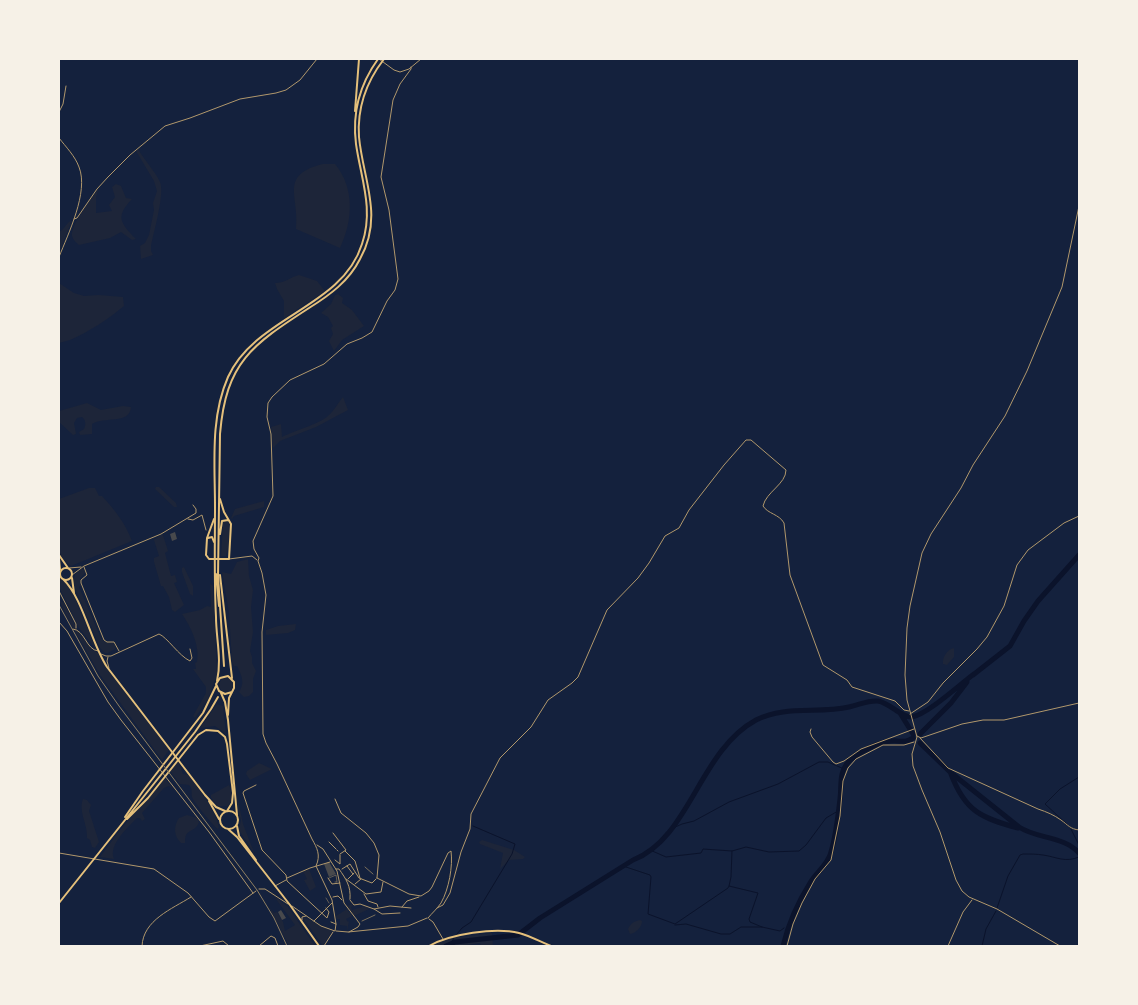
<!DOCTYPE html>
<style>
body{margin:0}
#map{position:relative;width:1138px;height:1005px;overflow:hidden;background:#14213d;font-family:Mulish,sans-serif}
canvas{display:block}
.frame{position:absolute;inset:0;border:60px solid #f6f1e7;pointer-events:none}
</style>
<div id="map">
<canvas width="1138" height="1005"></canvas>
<div class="frame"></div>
</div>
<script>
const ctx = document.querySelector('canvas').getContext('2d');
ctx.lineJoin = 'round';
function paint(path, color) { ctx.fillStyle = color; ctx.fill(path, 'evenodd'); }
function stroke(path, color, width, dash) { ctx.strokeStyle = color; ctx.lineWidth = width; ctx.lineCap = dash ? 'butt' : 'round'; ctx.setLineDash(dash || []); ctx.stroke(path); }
paint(new Path2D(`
 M138 149C143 158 157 174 160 182 165 193 154 231 151 246V251L153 255 141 259 140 246 145 243 149 235 154 210 153 203 157 191 154 181 136 151Z
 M323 164H335C355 188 353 221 340 248L296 229C300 196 278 175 323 164Z
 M116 184 121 186 126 198 132 199C116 216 119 222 136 239L132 240 121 232 110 238 79 245C76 242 73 240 72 236 70 226 92 197 99 188L96 197V213L112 211 109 205 115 197 112 187Z
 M72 220 59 253V232C65 229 66 223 72 220Z
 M299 275 317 281 325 291 284 318V301L277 289 275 283C286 283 290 277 299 275Z
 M59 283 74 293 84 296 99 295 123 297 124 306C110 318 87 333 70 340 67 341 62 342 59 343Z
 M338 294 343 298 342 303 352 310 364 326 342 340 334 351 329 341 333 334 331 328 333 326 328 317 321 313 331 304 335 295Z
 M343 397 348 410 316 427 280 441 273 448 271 427 281 424 282 437C294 431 319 424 328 416 334 411 338 403 343 397Z
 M87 403 101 410 123 406 131 407C130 425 104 416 92 424V434L80 435 79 432 84 429C86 425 86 420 82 417L77 418 74 423 76 434 73 435 59 422V411Z
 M156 487H159L176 503 177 507H174L155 489Z
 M89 488H95L99 496H102C115 510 125 523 132 541L71 566 63 559 59 551V499Z
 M264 501V507L234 516 232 519 231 518 235 509Z
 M227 520C233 529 229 546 226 556H221L223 524 224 521Z
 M161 535H163L168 551 165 553 171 576 175 575 177 582 174 583 184 605 175 612 172 610 169 597 163 586H161L154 562V558L159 556 154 540H153Z
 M248 559 249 576 253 590 251 607 253 632 250 651 252 657V663L256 671 253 679V692L249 696 244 697 239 692C245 683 242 676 237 666H234L232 662 229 613 222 572 231 574 237 562Z
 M184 567 193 586V596L190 594 182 572V568Z
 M81 569H84L85 573 80 578 81 586 79 587 101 638 105 642H112L116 646 115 649 108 653H105L100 648 75 588C73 580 73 574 81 569Z
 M59 577 66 582 72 591 96 649 79 628 59 587Z
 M210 583 213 586 217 674 208 699 195 718 193 716 206 693V687L193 669H196L195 663 197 662C200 646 191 627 182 614L200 610 207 606 211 607Z
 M59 600 64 603 78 631 91 649 98 653 109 671 169 750 162 760 100 675 68 619Z
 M296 624 295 630 288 633 266 635V630L278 626Z
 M954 648V657L947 665 943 664C942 658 947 649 954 648Z
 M219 685a7 7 0 1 1 14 0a7 7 0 1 1-14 0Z
 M217 704 223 706 226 734 215 726 200 728Z
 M178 761 183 774 188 775C202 792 213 807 219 827L218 829C214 827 193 801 192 797 191 792 193 790 189 785L180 784 170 771Z
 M259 763 272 769 250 780 246 774 247 771Z
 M165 778 174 790 169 786 164 788 142 813 145 819 142 821 140 818H137C128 827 108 845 114 859L100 857 120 830Z
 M229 785C232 792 234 801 227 806H218L211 798V795Z
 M237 795 243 824 255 855 239 830 241 820 238 810Z
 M83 799 87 800 91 805 89 811 99 842 95 848 92 847 90 840 87 838C88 825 78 811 83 799Z
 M187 815 197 818 199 822C196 831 188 830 186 835 185 838 185 841 185 843H181C174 836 173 827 179 818Z
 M482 840 514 850 525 857 523 859 509 860 500 869 503 853 480 844 479 842Z
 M309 869 316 887 310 891 304 880 307 879 303 871Z
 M273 895 288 907 315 946H289L269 907 274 913 277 912 283 922 285 931 295 925Z
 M352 904 353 906 351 907 352 910 365 906 369 909 354 916 347 906Z
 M347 909 352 916 346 919 348 922 349 921 347 931V926L340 925V919H337L336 916Z
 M303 918H306L332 931 323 946Z
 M640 920 642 921C642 927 636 933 630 934L628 929C630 924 634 921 640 920Z
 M492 933 493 946H481L480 943 461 946H431L450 938Z`), '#1d2539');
stroke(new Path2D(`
 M1070 827 1045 804 1060 789 1079 777
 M671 829 682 824 694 821 729 802 778 784 819 762H828L844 769
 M1071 829 1079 845
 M650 850 666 857 701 853 703 849 732 851 746 847 769 852 799 851 806 845 826 818 838 811
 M732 851 731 877 729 886 758 893 749 919 750 922 762 927 780 931 784 928
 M623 866 650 875 651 877 648 914 675 924 728 888 729 886
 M997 908 1008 876 1020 855 1023 854C1030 854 1037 854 1043 855 1057 857 1065 863 1079 857
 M675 925 686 924 721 934H730L741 927H762
 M457 934 462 928 471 922 512 854 515 844 473 826
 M451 943 454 938
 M982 946 986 929 996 911`), '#0b132b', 1);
stroke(new Path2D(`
 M973 675 1010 646 1024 621 1038 601 1079 555
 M900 713 913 734
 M920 734 951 703 967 682
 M920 743 950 772 1019 827C1037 839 1064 836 1079 853
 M951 774C965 811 981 818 1018 828
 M446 946 455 942 518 935 540 918 633 860C690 838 699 751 756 720 785 705 818 714 849 707 859 705 868 700 878 701 890 703 902 718 912 717 928 714 959 685 974 674
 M783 946C788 925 798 902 810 883 816 872 828 865 831 852 836 835 838 817 840 799 842 784 838 773 850 760 857 753 881 741 891 741 902 740 903 744 913 738`), '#0b132b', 5);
paint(new Path2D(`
 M175 532 177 539 172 541 170 534Z
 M329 862 336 874 329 877 324 864Z
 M281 910 286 918 282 920 278 912Z`), '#48494c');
stroke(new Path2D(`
 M365 867 373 874
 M362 921 375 915`), '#e5c07b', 0.5);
stroke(new Path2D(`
 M326 898 329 903`), '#b1986c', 0.5);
stroke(new Path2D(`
 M329 878 336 875 337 882H335`), '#b1986c', 0.5);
stroke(new Path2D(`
 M379 59 394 70 400 72 409 69 421 59
 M59 112 63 104 66 86
 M74 219 77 218 97 189 108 177 130 155 165 126 190 118 240 99 276 93 286 90 300 80 317 59
 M188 519 193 520 202 515 206 530
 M229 559 252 556 257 560
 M84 567 87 575 81 580V583L104 640 107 642H114L119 651
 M69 568 81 567
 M72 575 84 566 161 534 196 513V509L193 505
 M59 591 76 624V628
 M59 622 67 631 108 702 121 720 209 832 253 893
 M73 629C85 630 86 650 98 651
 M101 654 106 656H111L159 634C167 637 179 656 190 661L192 658 190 649
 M108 657 107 661 109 668
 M910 714 928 702 943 683 977 649 987 637 1004 606 1017 565 1028 550 1064 523 1079 516
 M811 729 810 732 812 737 833 762 836 764 844 761 861 749 914 729
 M917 736 921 738 962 724 983 720H1004L1079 703
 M920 738 948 768 1038 809C1047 812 1054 815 1061 820 1068 825 1070 829 1079 830
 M256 785 244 791 243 793 262 850 286 875 287 881 327 918 329 912 326 908
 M335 799 341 813 366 833 374 843 379 855 377 878
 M333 833 346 850 340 854
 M329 842 336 849
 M317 845 323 849 337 871 344 903 360 924 358 927 349 932
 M337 850 338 851
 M345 851 355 861 360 878
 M59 853 154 869 188 893 209 917 215 921 256 891
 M335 860 340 864V855
 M347 866 353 874
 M336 869H339C346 879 351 886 350 899
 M342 869 350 864 359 878 372 883 376 879
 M287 878 310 868 330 862
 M328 878 332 884 340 883
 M377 878 409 894 421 896 429 891 432 887 448 853 451 851C453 866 449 889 441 903 437 909 432 913 428 918
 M346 879 366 894 381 892 383 882
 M348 879 354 873
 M355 884 361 879
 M275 886 286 880
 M259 889H265L288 904
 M364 894 368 901 377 904 378 907
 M333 897 338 896 342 900
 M350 900 354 905 360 904 374 909 390 906 411 908
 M292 906 321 926 335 931 336 924 331 922
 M402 907 407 901 419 897
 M437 908 443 905 450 893 461 852 470 829 471 814 500 758 531 727 548 700 572 683 578 677 607 610 638 578 649 563 665 536 679 528 689 510 724 465 746 440H751L786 470C786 484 766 492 763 506 768 514 779 514 784 523L790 575 823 665 847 680 852 687 895 701 904 710 909 711
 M374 909 382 914 400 913
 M429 919 433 922 443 939
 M302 920V917L306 916
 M314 921 332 903
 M336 924 332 900 316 866C321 855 317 848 312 839L277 764 266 743 263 734 262 632 266 595 262 573 258 561 259 558 254 549 253 541 273 496 271 434 267 417 268 403 272 397 290 380 324 364 347 344 362 338 372 332 387 301 395 290 398 279 389 210 381 177 393 100 400 84 411 69V67
 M336 931 348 932 408 926 427 918
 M142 946C143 920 172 909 191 897
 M200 946 223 941 229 946
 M259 946 271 936 275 938 278 946
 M324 946 333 932
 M787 946 793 924 802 903 815 879 831 860 840 816 843 781 848 768 856 759 883 745H904L914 742
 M948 946 963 912 972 900
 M1060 946 997 909 969 897 962 891 956 880 940 832 922 790 913 766 912 754 917 737 907 700 905 675 907 628 910 606 922 553 931 534 961 488 973 465 1005 416 1027 371 1062 287 1079 206`), '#b1986c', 1);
stroke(new Path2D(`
 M59 138C66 147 75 156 79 167 89 192 68 234 59 257`), '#b1986c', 1);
stroke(new Path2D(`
 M429 946C450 934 495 927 519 933 530 936 541 942 551 946`), '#e5c07b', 2);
stroke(new Path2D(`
 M59 555 68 568
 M59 559 60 569
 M60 574a6 6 0 1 1 12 0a6 6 0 1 1-12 0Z
 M72 578 74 593
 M63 579C83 598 91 643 107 667L205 795 216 807 225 811
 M209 801 219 819
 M220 820a9 9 0 1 1 18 0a9 9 0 1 1-18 0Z
 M237 826 239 836 256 860
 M228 829 237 837 290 905 319 946`), '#e5c07b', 2);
stroke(new Path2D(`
 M355 111 359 59
 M214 519 207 538 206 555 209 559H229L231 524 224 512 220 499
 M220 534 222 521 228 520
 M208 538 212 537 214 542
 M216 574 219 606
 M220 575 232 678
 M224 666 218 576 220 434C226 362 252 345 309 308 330 295 349 281 360 259 384 216 363 180 359 137 357 108 367 81 384 59
 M217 681C222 660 216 638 216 617 214 580 215 544 215 507 215 464 210 418 228 377 256 316 342 308 362 244 374 209 361 179 356 144 352 113 360 84 378 59
 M221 693 225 702 228 720 237 815
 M228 715 229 698 234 688V682L228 676 220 678 216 684 219 691 225 694 232 692
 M227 811 232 803 233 793
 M125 817 143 791 203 713 216 686
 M127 819 148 798 198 735 206 730 218 731 225 737 227 744 233 793
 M59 903 195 732 211 709 218 697`), '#e5c07b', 2);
stroke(new Path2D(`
 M59 605 98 676 119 706 257 890 274 918 287 946`), '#918062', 1);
</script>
